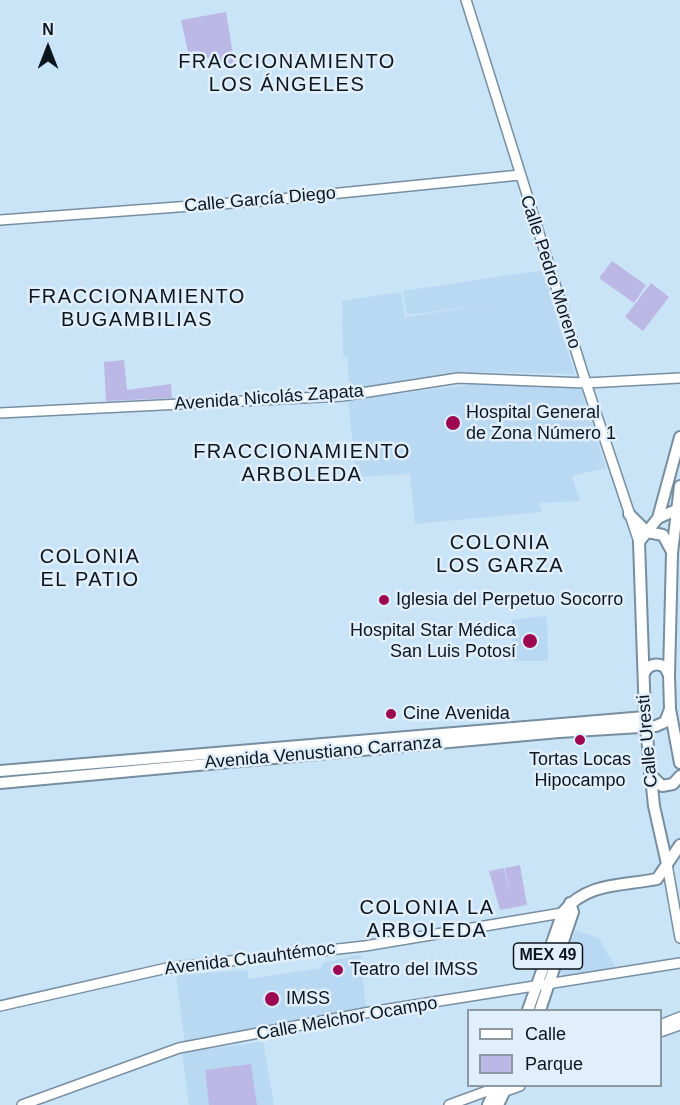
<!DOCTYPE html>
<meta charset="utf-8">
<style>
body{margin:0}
#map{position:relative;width:680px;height:1105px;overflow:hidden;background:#cae4f7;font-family:Helvetica,sans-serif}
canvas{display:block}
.legend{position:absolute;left:467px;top:1009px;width:195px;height:78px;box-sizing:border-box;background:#e0effb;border:2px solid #8c98a2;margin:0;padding:8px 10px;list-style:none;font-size:18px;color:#0d161d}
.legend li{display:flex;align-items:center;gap:12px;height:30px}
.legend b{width:30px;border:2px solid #8c98a2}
.north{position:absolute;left:18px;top:18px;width:60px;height:60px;-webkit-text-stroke:4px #e0effb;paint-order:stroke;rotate:0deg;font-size:16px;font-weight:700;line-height:24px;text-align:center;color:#0d161d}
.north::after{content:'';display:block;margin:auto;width:21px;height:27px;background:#0d161d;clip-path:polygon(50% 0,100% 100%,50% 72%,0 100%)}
</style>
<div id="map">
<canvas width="680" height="1105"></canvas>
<ul class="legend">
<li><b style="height:8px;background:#fff"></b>Calle</li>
<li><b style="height:16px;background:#bcb8e6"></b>Parque</li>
</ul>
<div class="north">N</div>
</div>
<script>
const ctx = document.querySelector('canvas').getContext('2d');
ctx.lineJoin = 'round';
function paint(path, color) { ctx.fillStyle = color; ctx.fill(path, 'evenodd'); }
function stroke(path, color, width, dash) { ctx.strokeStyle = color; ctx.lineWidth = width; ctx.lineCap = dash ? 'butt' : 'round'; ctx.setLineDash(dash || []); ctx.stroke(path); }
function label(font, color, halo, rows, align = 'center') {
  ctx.font = font + ' Helvetica,sans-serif'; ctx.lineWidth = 5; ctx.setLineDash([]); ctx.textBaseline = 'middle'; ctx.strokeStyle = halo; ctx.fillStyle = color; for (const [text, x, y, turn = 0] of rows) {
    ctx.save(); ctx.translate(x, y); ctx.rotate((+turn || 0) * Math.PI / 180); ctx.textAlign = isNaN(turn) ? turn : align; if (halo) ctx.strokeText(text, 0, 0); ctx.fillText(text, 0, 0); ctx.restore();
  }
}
paint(new Path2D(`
 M543 270 553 304 545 305H553L575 374 464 372 350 390 347 357H343L342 301 401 292 405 317 493 304 407 315 403 291Z
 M505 380 507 385 581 388 606 468 572 476 580 501 539 503 542 512 415 524 410 474 360 477 359 464 355 465 348 400Z
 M545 616 547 618 548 661H513L511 620Z
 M576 930 599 938 616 968 564 975 559 971Z
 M361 954 366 1011 185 1045 176 975 247 970 249 979 321 968 323 963Z
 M263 1042 274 1105H189L182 1052Z`), '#b9d9f2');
paint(new Path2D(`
 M226 12 235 66 188 52 181 20Z
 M612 261 646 285 634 303 599 278Z
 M651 283 669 297 643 331 625 317Z
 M124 360 127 390 171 384 172 398 106 401 104 362Z
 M520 865 527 905 500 910 489 871 504 868 510 894 505 868Z
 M251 1064 257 1105H209L205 1070Z`), '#bcb8e6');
const secondary = new Path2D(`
 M466 0 586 383 639 542
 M0 220 260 201 520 175
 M0 413 342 396 458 378 586 383 680 378
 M667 864 680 938
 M0 1006 167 968 365 946 568 912
 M660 1025 680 1017
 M660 1032 680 1025
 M500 1093 520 1086
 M22 1105 179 1048 370 1012 680 963
 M449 1105 498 1087`);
const primary = new Path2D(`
 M680 486 672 553 669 675 670 709 680 763
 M629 514 647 532 663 535 671 550
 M658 518 680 437
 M644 674C647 665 656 662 665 667L669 675
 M0 771 645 717
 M650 774 662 786 673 784 680 776
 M0 783 559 732 656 726 665 722 670 709
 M667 864 654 806 645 717 639 542 658 518 676 510
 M528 1010 563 912C587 882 622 886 657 879L680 845
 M540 1010 573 912 570 903
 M488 1105 497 1086
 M498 1105 507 1086`);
stroke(secondary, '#778ea0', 12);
stroke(primary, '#778ea0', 14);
stroke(secondary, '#fff', 9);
stroke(primary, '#fff', 10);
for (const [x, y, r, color] of [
 [453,423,8,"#9d0752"],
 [384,600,6,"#9d0752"],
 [530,641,8,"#9d0752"],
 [391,714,6,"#9d0752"],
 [580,740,6,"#9d0752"],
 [338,970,6,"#9d0752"],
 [272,999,8,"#9d0752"]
]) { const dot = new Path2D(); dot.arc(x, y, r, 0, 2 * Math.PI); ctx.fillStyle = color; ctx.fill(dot); stroke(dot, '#e0effb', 2); }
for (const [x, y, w] of [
 [548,956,69]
]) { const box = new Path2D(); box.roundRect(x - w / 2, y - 13, w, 26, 4.5); ctx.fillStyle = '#e0effb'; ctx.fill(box); stroke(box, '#0d161d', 1.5); }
label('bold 16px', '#0d161d', null, [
 ["MEX 49",548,956]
]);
label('18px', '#0d161d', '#e0effb', [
 ["Calle García Diego",260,200,-5],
 ["Calle Pedro Moreno",550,272,72],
 ["Avenida Nicolás Zapata",269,398,-4],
 ["Calle Uresti",648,741,-95],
 ["Avenida Venustiano Carranza",323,753,-5],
 ["Avenida Cuauhtémoc",250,959,-7],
 ["Calle Melchor Ocampo",347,1019,-10]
]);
label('18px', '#0d161d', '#e0effb', [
 ["Hospital General",466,413],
 ["de Zona Número 1",466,434],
 ["Iglesia del Perpetuo Socorro",396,600],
 ["Hospital Star Médica",516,631,"right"],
 ["San Luis Potosí",516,652,"right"],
 ["Cine Avenida",403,714],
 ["Tortas Locas",580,760,"center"],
 ["Hipocampo",580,781,"center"],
 ["Teatro del IMSS",350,970],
 ["IMSS",286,999]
], 'left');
ctx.letterSpacing = '1.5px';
label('20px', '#0d161d', '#e0effb', [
 ["FRACCIONAMIENTO",287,62],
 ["LOS ÁNGELES",287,85],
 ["FRACCIONAMIENTO",137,297],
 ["BUGAMBILIAS",137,320],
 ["FRACCIONAMIENTO",302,452],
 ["ARBOLEDA",302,475],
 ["COLONIA",500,543],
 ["LOS GARZA",500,566],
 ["COLONIA",90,557],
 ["EL PATIO",90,580],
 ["COLONIA LA",427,908],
 ["ARBOLEDA",427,931]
]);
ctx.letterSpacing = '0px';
</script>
